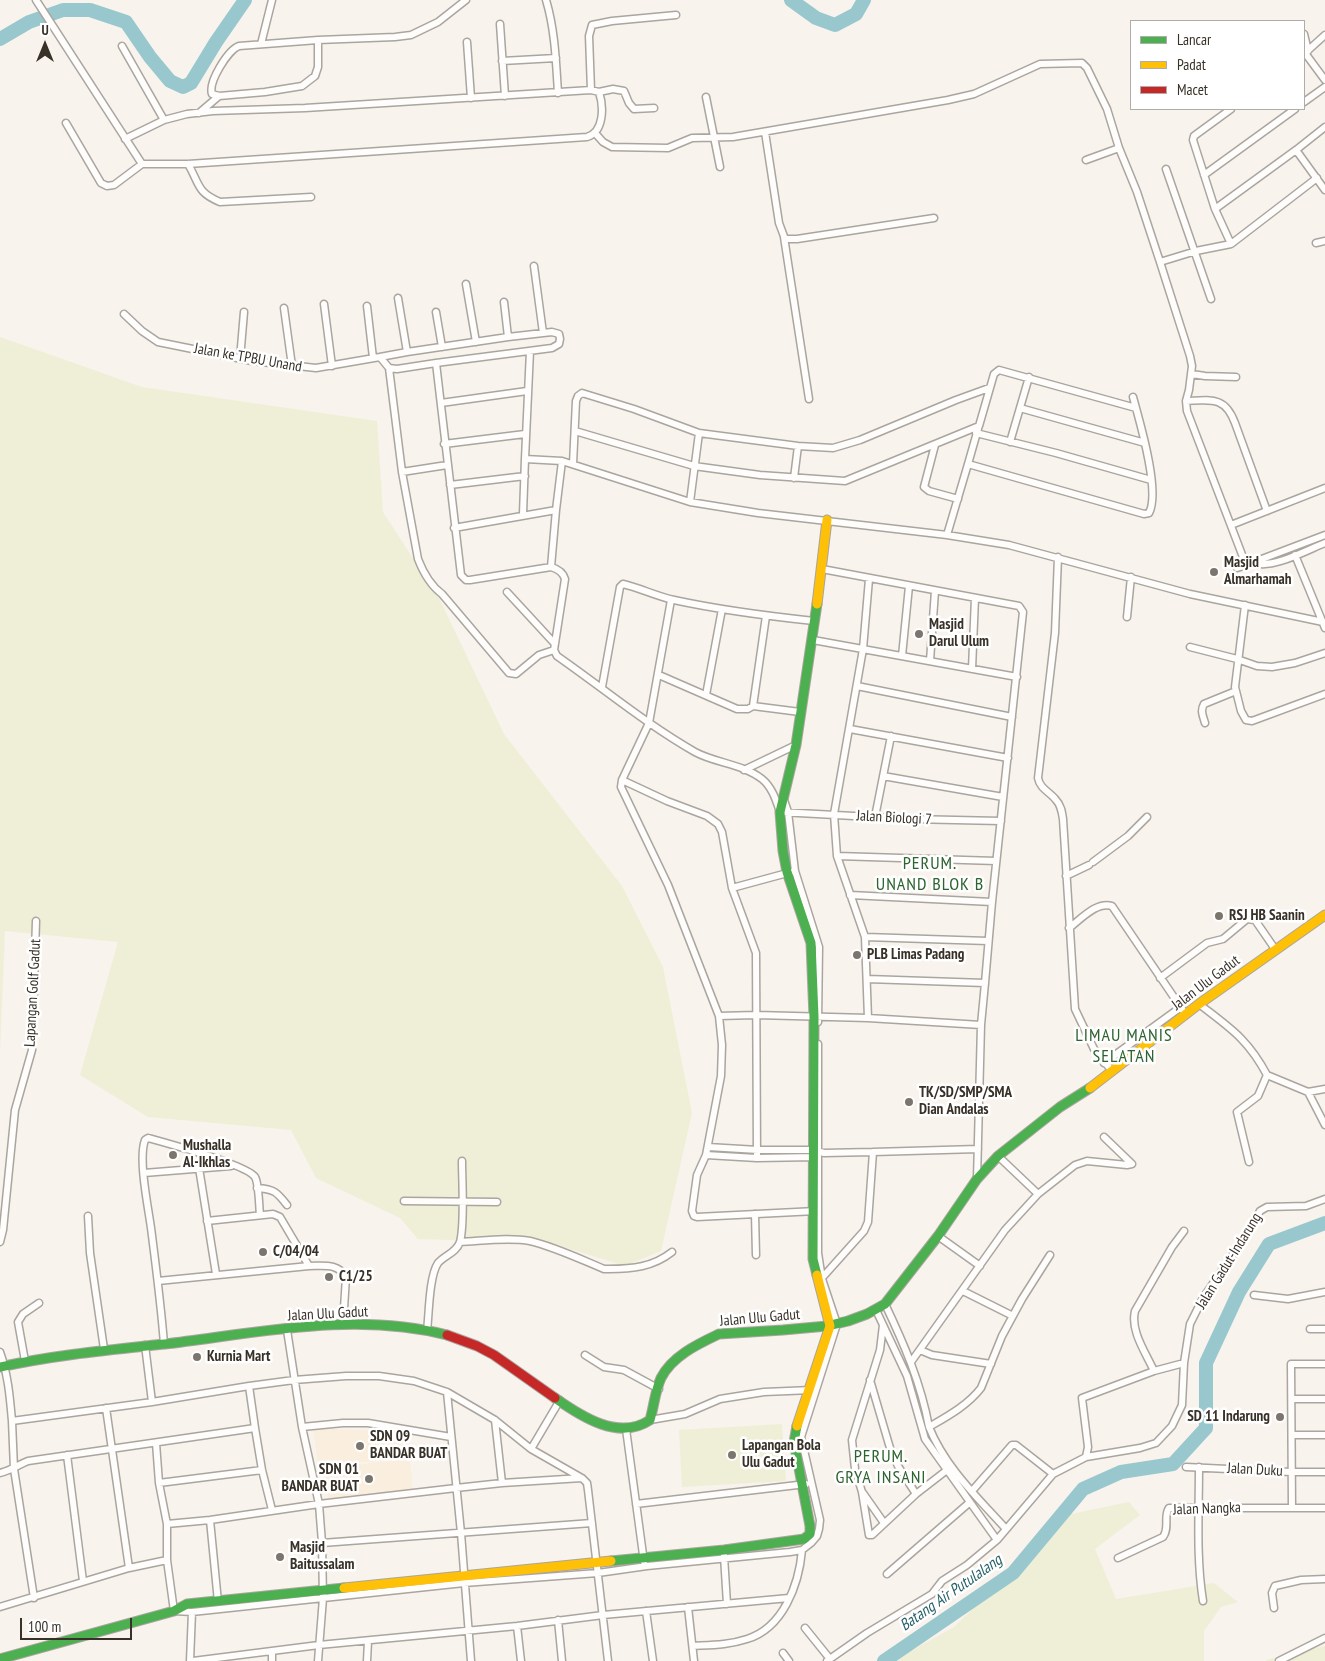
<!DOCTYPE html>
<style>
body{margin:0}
#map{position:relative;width:1325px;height:1661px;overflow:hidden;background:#f8f3ec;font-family:"PT Sans Narrow",sans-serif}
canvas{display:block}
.legend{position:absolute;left:1130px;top:20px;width:175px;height:90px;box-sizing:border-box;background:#fff;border:1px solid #afada9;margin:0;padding:6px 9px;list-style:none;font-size:15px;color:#383128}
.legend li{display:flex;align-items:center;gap:10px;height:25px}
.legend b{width:25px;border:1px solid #afada9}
.north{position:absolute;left:20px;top:20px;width:50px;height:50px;-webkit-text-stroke:4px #fff;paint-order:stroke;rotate:0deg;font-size:14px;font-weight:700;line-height:20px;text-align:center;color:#383128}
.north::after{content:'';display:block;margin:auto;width:18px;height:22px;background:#383128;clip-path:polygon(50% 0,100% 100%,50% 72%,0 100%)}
.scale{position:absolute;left:20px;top:1618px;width:112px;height:22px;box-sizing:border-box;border:2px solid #383128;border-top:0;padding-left:6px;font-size:15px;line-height:18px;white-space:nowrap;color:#383128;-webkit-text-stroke:4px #fff;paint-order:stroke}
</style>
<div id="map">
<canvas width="1325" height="1661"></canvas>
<ul class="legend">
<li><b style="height:6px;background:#4caf50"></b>Lancar</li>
<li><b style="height:6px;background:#ffc107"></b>Padat</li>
<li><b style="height:6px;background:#c62828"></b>Macet</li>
</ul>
<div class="north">U</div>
<div class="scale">100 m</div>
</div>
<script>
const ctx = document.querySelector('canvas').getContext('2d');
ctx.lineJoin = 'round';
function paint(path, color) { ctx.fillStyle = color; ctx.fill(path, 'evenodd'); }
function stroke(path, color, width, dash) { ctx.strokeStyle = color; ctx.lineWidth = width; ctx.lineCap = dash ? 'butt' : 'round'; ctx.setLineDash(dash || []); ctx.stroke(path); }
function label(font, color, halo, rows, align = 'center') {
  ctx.font = font + ' "PT Sans Narrow",sans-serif'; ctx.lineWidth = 5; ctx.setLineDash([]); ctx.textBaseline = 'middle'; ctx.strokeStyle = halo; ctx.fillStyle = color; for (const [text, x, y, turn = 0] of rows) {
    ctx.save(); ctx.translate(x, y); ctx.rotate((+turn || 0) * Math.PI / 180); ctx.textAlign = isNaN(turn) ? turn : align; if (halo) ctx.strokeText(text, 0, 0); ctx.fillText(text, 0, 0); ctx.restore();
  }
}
paint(new Path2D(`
 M313 1428 404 1432 406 1459H410L413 1490 328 1499 325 1468 396 1460 318 1465Z`), '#faefde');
paint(new Path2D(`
 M0 337 142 387 377 421 383 512 440 600 504 734 622 886 663 967 692 1113 661 1251 625 1266 551 1243 418 1239 400 1218 316 1178 291 1130 148 1117 80 1075 118 942 5 931 0 1052Z
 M782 1424 786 1481 682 1487 679 1430Z
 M1129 1502 1140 1515 1095 1549 1116 1599 1214 1583 1238 1602 1221 1607 1204 1631V1661H893L954 1627 1071 1514Z
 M1325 1646V1661H1266V1660Z`), '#efefd7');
stroke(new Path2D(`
 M791 0 816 18 835 25 856 14 864 0
 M0 39 29 22 63 10H90L126 22 150 57 170 81 183 87 191 83 216 42 245 0
 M884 1661 1013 1573 1083 1489 1121 1472 1173 1464 1206 1428V1363L1239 1292 1269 1244 1325 1223`), '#98c8ce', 14);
const street = new Path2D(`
 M36 0 142 164H188L587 137C604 132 604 107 599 92
 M546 0C555 30 556 62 558 93
 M500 24 505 96
 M1304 34 1308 51
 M318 40V67L315 76 302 86 265 92 219 96 212 94C208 82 228 50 239 46L318 40 395 37 411 35 438 22 466 0
 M467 42 471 98
 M261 44 272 0
 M122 46 164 120
 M1305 53 1325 80
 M1304 54 1325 35
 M502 61 556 58
 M591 90 589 36 592 25 612 21 676 15
 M706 97 720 167
 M1304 102 1325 87
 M199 113 219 96
 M66 123 101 183 107 186 114 185 142 164
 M765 132 779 223 785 239H797L934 218
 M595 133 603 142 612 147 668 148 692 138 733 137 948 100 974 94 1040 64 1082 63 1087 68 1107 109 1119 148 1137 192 1160 262 1190 356 1192 366 1189 390 1186 401 1187 411 1246 565 1325 535
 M125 139 164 120 187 114 213 111 305 108 591 90 599 92 613 89 624 91 629 103 634 109 654 108
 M1296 150 1325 190
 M1086 160 1119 148
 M188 164C200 184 196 192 220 202L311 197
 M1166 169 1211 299
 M1204 175 1295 109
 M1215 209 1296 150 1325 127
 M784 237 809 399
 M1316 243 1325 241
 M1231 244 1215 209 1193 140 1194 136 1231 109
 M1160 262 1196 251 1231 244 1317 178
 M534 266 543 333
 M466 284 476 342
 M398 298 407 352
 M324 304 332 366
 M367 306 373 358
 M284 308 292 366
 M436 312 442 347
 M124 314 142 331 158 342 252 361 316 368 380 357 389 368 397 369 436 363
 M508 337 552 332 559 334 560 339 559 344 552 348 436 363 461 575 466 580H470L551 567C558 569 563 572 565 579L554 650 557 656C603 688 646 724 695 752 715 763 743 764 762 779 772 787 776 800 780 812L909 819 1001 821
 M380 357 407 352 508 337 504 302
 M240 359 244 312
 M389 368 402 472 418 559C423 572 430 585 442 594L509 673 516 674 539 655 554 650
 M1192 374 1205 376 1236 377
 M1133 397 1136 408
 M1186 401C1211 400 1225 396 1235 423L1267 511
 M441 403 527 391
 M1020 408 1145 443
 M575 431 694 466 760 475 845 481 979 426 994 374 999 370 1136 408C1142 430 1160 493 1149 513L1144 514 968 464 947 535
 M976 433 1056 453 1151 480
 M1010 442 1029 377
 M444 444 525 434
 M935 445 924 487 929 491 958 499
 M562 461 690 502 758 513 947 535 1009 545 1190 594 1323 622
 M573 464 576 401 578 396 582 393 634 409 699 433 798 446 833 448 860 440 956 400 989 388
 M968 464 978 429
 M402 472 447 465
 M794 478 798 446
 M450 485 525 476
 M690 502 699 433
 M523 514 525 459
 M1231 525 1325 488
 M454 528 556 510 562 461 525 459 530 351
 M1295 555 1325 628
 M1058 557 1055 633 1038 778C1040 789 1050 792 1056 800 1061 805 1062 812 1063 819L1075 1009 1094 1049 1112 1071
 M1255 563C1273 569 1307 550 1325 543
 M551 567 556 510
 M1237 568 1246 565
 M822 569 1019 606 1023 612 992 902 985 983 981 1025 977 1179
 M507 592 555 644
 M671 600 649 723 622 780 621 787 668 885 719 1016 722 1045 721 1076 706 1155 697 1175 692 1211 694 1216 697 1217 816 1211
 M1245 605 1235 687 1241 711 1246 720 1252 721 1325 694
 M1127 617 1131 577
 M813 640 1017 677
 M1190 647 1237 659 1257 666 1272 667 1295 663 1325 653
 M902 656 909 586
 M930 661 935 591
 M972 669 975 598
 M659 675 737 709H748L753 706 766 616
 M857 686 1012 717
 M602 687 620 587 623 584C640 588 656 596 674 600 720 610 767 616 814 621
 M706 695 722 609
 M753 706 800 712
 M1205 723C1203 716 1200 711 1204 704L1236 691
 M850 729 1008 758
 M744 770 796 745
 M883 776 1003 797
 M622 780 667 801 707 816 718 824 722 832 732 888 756 953 757 1158
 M784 800 788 812 795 871 819 947 818 1022
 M875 817 891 736
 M837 856 996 861
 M1093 862 1128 836 1147 817
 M1066 876 1089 865
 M732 888 791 872
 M850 895 992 902
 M1069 928C1081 919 1097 901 1112 906L1186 1015
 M865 937 988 941
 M1160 978 1207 943 1223 939 1247 919 1255 920 1275 949
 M867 979 985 983
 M1199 1004C1230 1028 1248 1039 1267 1075L1258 1096 1237 1112 1249 1162
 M719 1016 756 1015 868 1018 981 1025
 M868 1018 865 937 837 856 834 814 863 649 869 579
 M1104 1063 1181 1007
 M1267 1075 1308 1092 1325 1089
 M1308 1092 1325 1125
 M1104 1137 1132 1164
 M708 1147 758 1150H813L824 1153 873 1152 868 1222 864 1231 821 1279
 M873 1152 978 1149
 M706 1155 757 1158 816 1157
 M998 1156 1038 1194
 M199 1168 216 1274
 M144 1173 231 1166
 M257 1188C274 1189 277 1192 287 1205
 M404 1201 497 1202
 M755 1214 756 1255
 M88 1216 90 1253 104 1349
 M207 1221 273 1214 280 1217 309 1266C324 1266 338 1263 346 1277L343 1324
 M938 1236 980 1266
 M0 1242 3 1230 15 1110 32 1050 36 921
 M460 1242C482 1241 508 1237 530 1241 555 1247 580 1259 604 1269H609C632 1269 653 1267 672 1252
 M158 1281 309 1266
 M963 1291 1013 1316
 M1254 1295 1288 1299 1325 1292
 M885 1304C904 1344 921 1383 929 1427
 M876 1310 907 1376 925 1439 997 1540
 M883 1325 880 1350 852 1440 855 1469 862 1492 869 1535H872L916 1494 947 1470
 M1310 1329H1325
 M287 1330 302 1427 319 1504 322 1543 323 1598 318 1661
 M427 1331C429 1315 429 1276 438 1263 445 1255 456 1253 460 1242 465 1223 462 1182 462 1161
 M164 1344C161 1305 156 1267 151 1228 148 1206 138 1159 145 1140L148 1138C166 1143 247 1165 255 1177 259 1184 259 1206 260 1215
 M145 1345 152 1402
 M920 1350 932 1355 991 1364
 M0 1352C8 1374 10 1398 12 1421L152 1402 249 1386 294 1380 346 1376H379L414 1381 447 1392 461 1533 471 1661
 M585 1355 604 1367 624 1370 659 1389
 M25 1361 18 1322 23 1314 39 1303
 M911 1362 1005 1230 1038 1194 1075 1165 1087 1161 1127 1165 1132 1164
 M1154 1371C1146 1353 1130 1331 1135 1311L1172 1247 1184 1231
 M870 1380 890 1448 898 1466 916 1494
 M447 1392 495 1420 531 1449 580 1477
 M1292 1399H1325
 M106 1408 129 1568
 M495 1420 502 1483
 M650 1420 685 1414 720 1399 764 1392 812 1390
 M12 1421 14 1469 34 1598
 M302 1427 343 1423H368L451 1437
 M255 1428 262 1470 272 1510
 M626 1429 644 1562
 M1292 1435H1325
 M531 1449 560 1400
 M67 1455 83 1581
 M1086 1457 1088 1447 1082 1398 1154 1371 1184 1363
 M1186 1467 1291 1472H1325
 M1199 1467C1199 1512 1196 1557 1203 1601
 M0 1473C12 1470 18 1465 28 1461L255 1428 249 1386
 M159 1483 262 1470
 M972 1491 1012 1445H1016L1053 1474
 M863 1493 884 1523
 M636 1504 806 1484
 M1292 1508 1291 1364H1325
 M210 1520 218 1602
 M167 1524 210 1520 319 1504 456 1488 502 1483 582 1478 587 1483 588 1490 608 1661
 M1006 1529C978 1498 945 1467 929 1427 948 1416 968 1405 981 1388L1002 1336 1022 1299 1050 1255
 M322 1543 592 1523
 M724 1556 727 1604
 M1118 1558 1163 1537C1170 1528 1163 1516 1169 1508H1325
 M167 1560 174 1611 192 1612 464 1583 598 1573 647 1566 790 1552 802 1550 811 1543 817 1536 819 1529 820 1520 801 1437 837 1324 822 1279 818 1253V1044
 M887 1574 969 1503
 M0 1607 129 1568 167 1560V1524L159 1483 156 1443
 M688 1607 694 1661
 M1274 1608 1272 1593 1275 1586 1301 1580 1325 1579
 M646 1611 653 1661
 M558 1620 562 1661
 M517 1626 521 1661
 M805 1628 830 1659
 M693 1646C711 1645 729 1645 747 1639 783 1628 799 1585 802 1550
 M783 1653 789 1661
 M190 1661 192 1612
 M193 1661 319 1645 517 1626 603 1615 789 1598
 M272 1661V1651
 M367 1661 368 1641
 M827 1661 867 1633 932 1594 942 1581 967 1565 997 1540 1053 1474 1086 1457 1140 1448 1156 1443 1172 1426 1182 1405 1184 1363 1190 1324 1203 1298 1247 1234 1260 1211 1267 1207 1306 1206 1325 1199
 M1279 1661 1325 1638`);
const fast = new Path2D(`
 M817 1275 813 1259 814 1017 811 943 787 872 783 851 780 812 796 745 817 604
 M0 1367C54 1355 109 1350 165 1344 257 1333 355 1311 447 1335
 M555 1398C582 1417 619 1441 650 1420 654 1406 655 1391 661 1378 672 1356 698 1344 719 1334L783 1330 827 1326 848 1321 867 1314 885 1304 938 1236 977 1179 998 1156 1060 1107 1090 1088
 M611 1561 724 1550 804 1539 810 1534V1526L794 1442 797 1426
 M0 1659 174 1611 187 1604 344 1588`);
const slow = new Path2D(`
 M817 604 827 520
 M1090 1088 1199 1004 1325 915
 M797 1426 830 1326 817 1275
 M344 1588 611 1561`);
const jam = new Path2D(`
 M447 1335 477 1346 494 1355 555 1398`);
stroke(street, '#aaa59e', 9);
stroke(fast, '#aaa59e', 11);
stroke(slow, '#aaa59e', 11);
stroke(jam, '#aaa59e', 11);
stroke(street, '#fefdfc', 6);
stroke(fast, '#4caf50', 9);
stroke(slow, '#ffc107', 9);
stroke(jam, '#c62828', 9);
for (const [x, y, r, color] of [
 [1214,572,5,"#7b756d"],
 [919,634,5,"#7b756d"],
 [1219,916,5,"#7b756d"],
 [857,955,5,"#7b756d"],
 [909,1102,5,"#7b756d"],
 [173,1155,5,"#7b756d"],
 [263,1252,5,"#7b756d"],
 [329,1277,5,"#7b756d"],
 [197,1357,5,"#7b756d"],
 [1280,1417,5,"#7b756d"],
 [360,1446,5,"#7b756d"],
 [732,1455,5,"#7b756d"],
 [369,1479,5,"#7b756d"],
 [280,1557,5,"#7b756d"]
]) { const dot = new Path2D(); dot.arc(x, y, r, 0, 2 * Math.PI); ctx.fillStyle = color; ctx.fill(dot); stroke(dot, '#fff', 2); }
label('15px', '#383128', '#fff', [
 ["Jalan ke TPBU Unand",248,358,10],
 ["Jalan Biologi 7",894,818,3],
 ["Jalan Ulu Gadut",1206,983,-37],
 ["Lapangan Golf Gadut",33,993,-87],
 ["Jalan Gadut-Indarung",1229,1261,-58],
 ["Jalan Ulu Gadut",328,1314,-3],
 ["Jalan Ulu Gadut",760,1318,-5],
 ["Jalan Duku",1255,1470,3],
 ["Jalan Nangka",1207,1509,-2]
]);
label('bold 15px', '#383128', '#fff', [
 ["Masjid",1224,563],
 ["Almarhamah",1224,580],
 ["Masjid",929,625],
 ["Darul Ulum",929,642],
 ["RSJ HB Saanin",1229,916],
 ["PLB Limas Padang",867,955],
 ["TK/SD/SMP/SMA",919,1093],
 ["Dian Andalas",919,1110],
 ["Mushalla",183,1146],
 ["Al-Ikhlas",183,1163],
 ["C/04/04",273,1252],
 ["C1/25",339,1277],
 ["Kurnia Mart",207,1357],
 ["SD 11 Indarung",1270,1417,"right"],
 ["SDN 09",370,1437],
 ["BANDAR BUAT",370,1454],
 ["Lapangan Bola",742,1446],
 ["Ulu Gadut",742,1463],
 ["SDN 01",359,1470,"right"],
 ["BANDAR BUAT",359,1487,"right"],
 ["Masjid",290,1548],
 ["Baitussalam",290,1565]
], 'left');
label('italic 16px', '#266069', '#fff', [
 ["Batang Air Putulalang",951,1593,-35]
]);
ctx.letterSpacing = '1px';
label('18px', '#2d632f', '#fff', [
 ["PERUM.",930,864],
 ["UNAND BLOK B",930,885],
 ["LIMAU MANIS",1124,1036],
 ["SELATAN",1124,1057],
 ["PERUM.",881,1457],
 ["GRYA INSANI",881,1478]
]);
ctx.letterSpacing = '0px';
</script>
